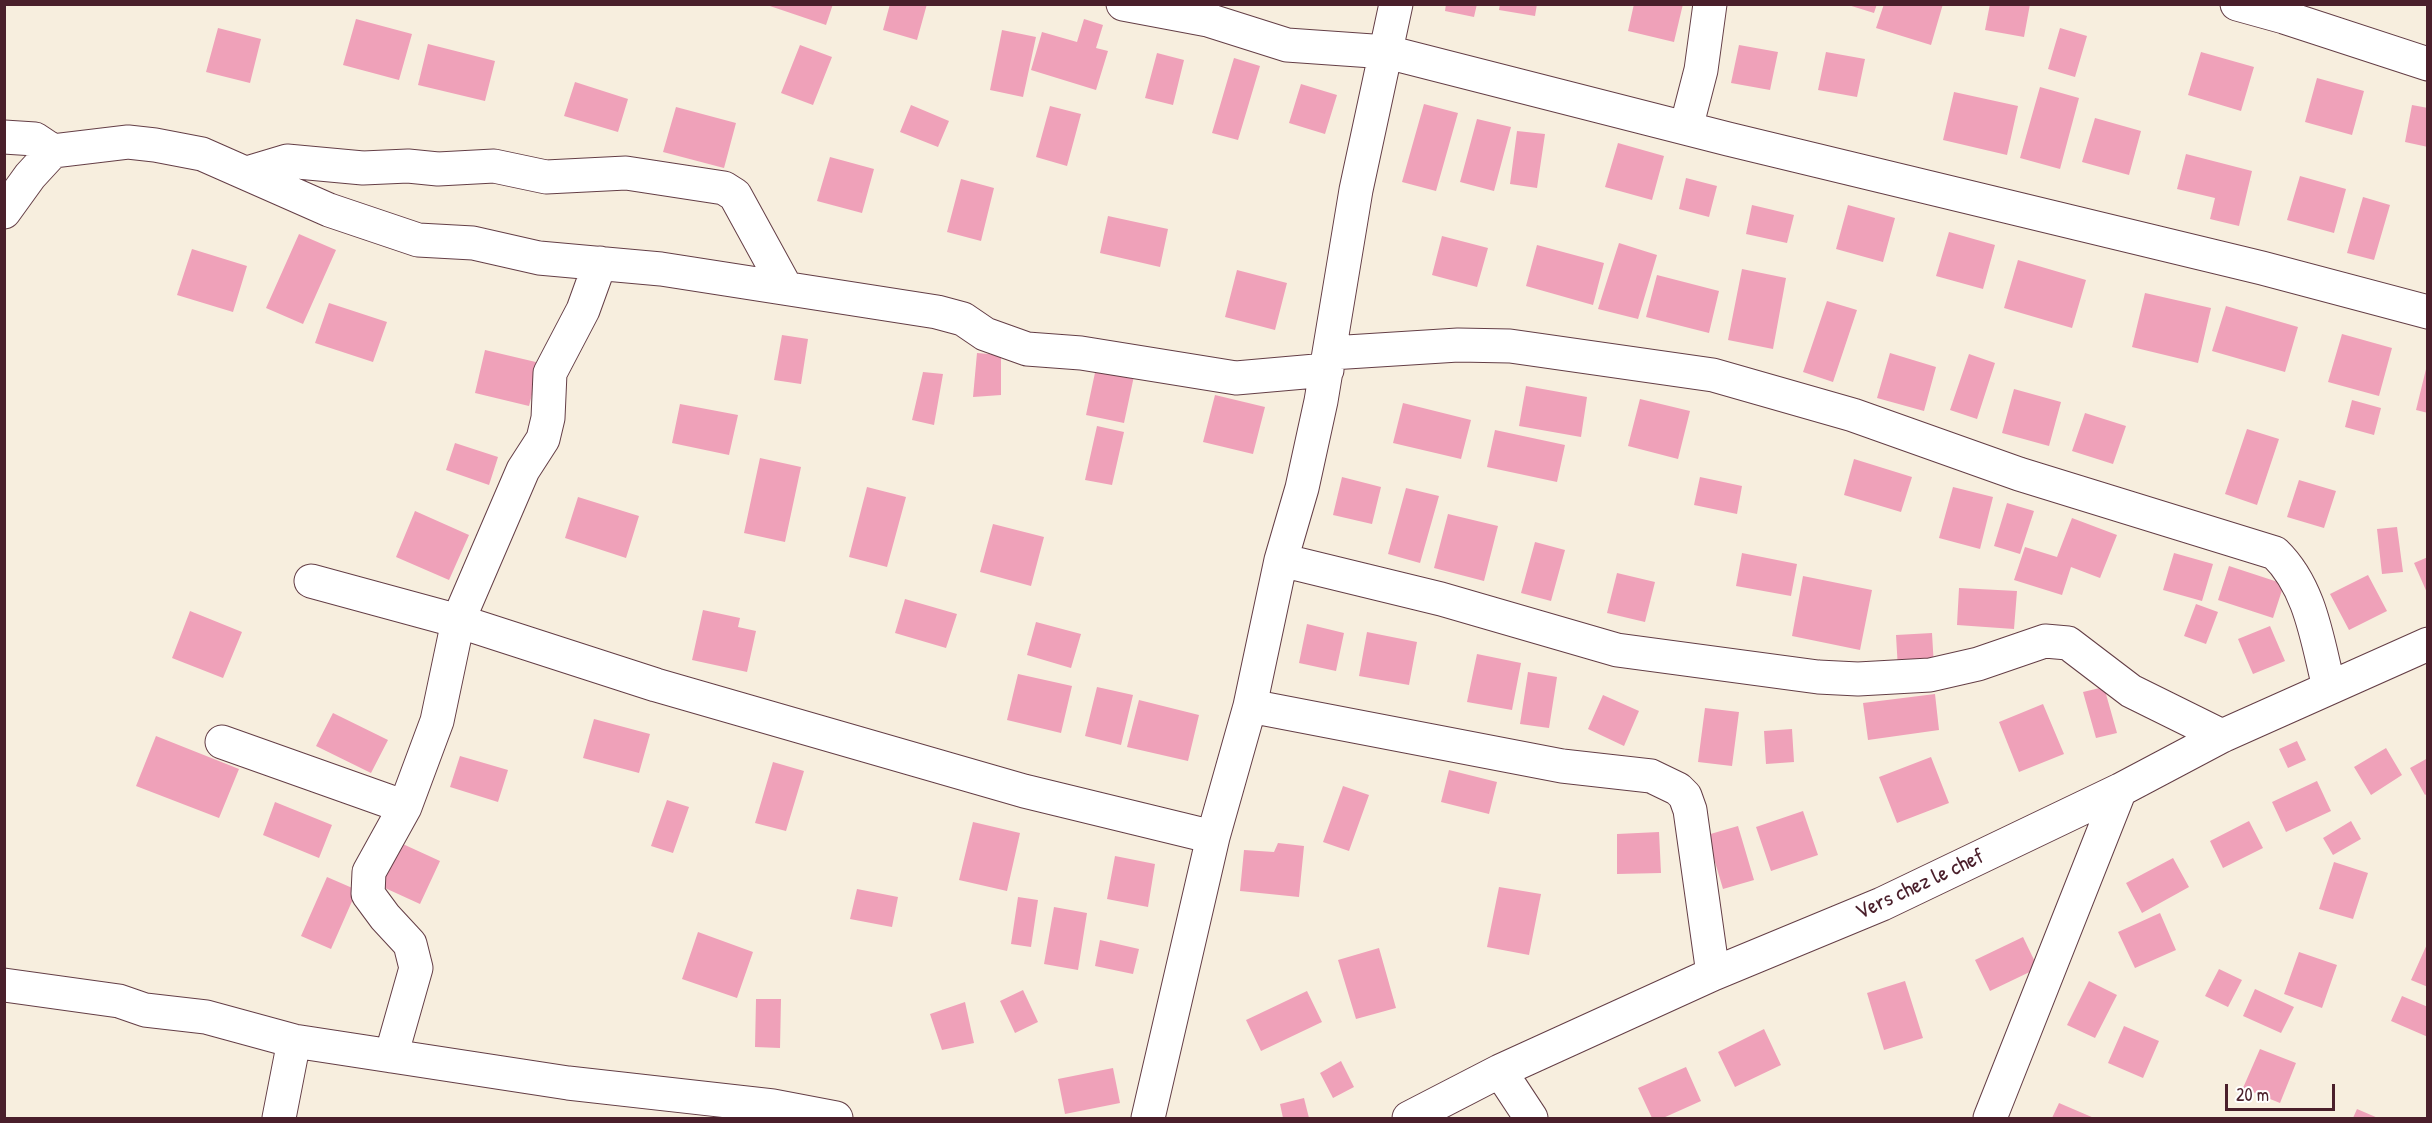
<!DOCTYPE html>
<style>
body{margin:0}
#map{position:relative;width:2432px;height:1123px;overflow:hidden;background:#f7eede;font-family:"Patrick Hand",sans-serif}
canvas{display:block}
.frame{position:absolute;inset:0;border:6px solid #4a1f2b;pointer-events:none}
.scale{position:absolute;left:2225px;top:1084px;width:110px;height:27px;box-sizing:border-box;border:3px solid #4a1f2b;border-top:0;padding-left:8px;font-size:18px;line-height:21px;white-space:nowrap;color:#4a1f2b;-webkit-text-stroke:4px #fff;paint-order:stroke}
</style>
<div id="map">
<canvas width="2432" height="1123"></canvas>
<div class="frame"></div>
<div class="scale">20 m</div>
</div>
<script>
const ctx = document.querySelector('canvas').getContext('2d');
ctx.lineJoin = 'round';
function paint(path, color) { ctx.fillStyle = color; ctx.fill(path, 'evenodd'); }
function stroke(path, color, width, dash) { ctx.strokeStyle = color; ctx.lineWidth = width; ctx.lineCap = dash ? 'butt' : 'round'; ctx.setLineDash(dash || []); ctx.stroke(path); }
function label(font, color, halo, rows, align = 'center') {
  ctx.font = font + ' "Patrick Hand",sans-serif'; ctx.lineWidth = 4.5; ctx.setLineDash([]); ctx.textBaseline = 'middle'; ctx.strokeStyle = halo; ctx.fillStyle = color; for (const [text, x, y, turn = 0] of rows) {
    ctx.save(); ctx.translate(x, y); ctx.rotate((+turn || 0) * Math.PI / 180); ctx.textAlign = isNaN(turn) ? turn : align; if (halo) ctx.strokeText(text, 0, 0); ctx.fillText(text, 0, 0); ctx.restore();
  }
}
paint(new Path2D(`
 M764 4H833L826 25Z
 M890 4H927L917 40 883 30Z
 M1446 4H1477L1474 17 1445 11Z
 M1500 4H1537L1535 16 1499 10Z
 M1634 4H1683L1674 42 1628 31Z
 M1845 4H1877L1874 13Z
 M1884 4H1943L1931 45 1876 28Z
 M1990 4H2030L2024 37 1985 30Z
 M356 19 412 34 399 80 343 65Z
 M1084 19 1103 25 1096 48 1108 51 1096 90 1031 70 1042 32 1077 42Z
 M218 28 261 39 250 83 206 72Z
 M2060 28 2087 36 2075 77 2048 69Z
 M1002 30 1036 37 1023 97 990 90Z
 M428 44 495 61 485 101 418 85Z
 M800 45 832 57 813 105 781 93Z
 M1739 45 1778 52 1770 90 1731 83Z
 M1826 52 1865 59 1857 97 1818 90Z
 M2201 52 2254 67 2241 111 2188 95Z
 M1157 53 1184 60 1173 105 1145 98Z
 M1234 58 1260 66 1238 140 1212 133Z
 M2317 78 2364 91 2352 135 2305 122Z
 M575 82 628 99 618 132 564 116Z
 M1301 84 1337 95 1325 134 1289 123Z
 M2040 87 2079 98 2060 169 2020 158Z
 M1954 92 2018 106 2007 155 1943 140Z
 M1424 104 1458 113 1436 191 1402 182Z
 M911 105 949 121 938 147 900 132Z
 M2412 105 2428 108V147L2405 142Z
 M1050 106 1081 114 1067 166 1036 157Z
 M676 107 736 123 724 168 663 152Z
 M2095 118 2141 131 2129 175 2082 162Z
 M1477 119 1511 127 1494 191 1460 182Z
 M1517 131 1545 134 1537 188 1510 184Z
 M1618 143 1664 156 1652 200 1605 187Z
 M2186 154 2252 171 2239 226 2210 219 2215 198 2177 189Z
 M830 157 874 169 862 213 817 201Z
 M2300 176 2346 189 2334 233 2287 220Z
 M1686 178 1717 186 1709 217 1679 209Z
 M961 179 994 188 981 241 947 232Z
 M2363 197 2390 205 2374 260 2347 253Z
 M1752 205 1794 215 1787 243 1746 234Z
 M1848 205 1895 218 1883 262 1836 249Z
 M1108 216 1168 229 1160 267 1100 253Z
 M1949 232 1995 245 1983 289 1936 276Z
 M299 234 336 250 303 324 266 308Z
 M1442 236 1488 248 1477 287 1432 275Z
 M1619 243 1657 255 1638 319 1598 309Z
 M1537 245 1604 263 1593 305 1526 286Z
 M192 249 247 266 233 312 177 295Z
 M2018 260 2086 280 2072 328 2004 308Z
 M1742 269 1786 278 1773 349 1728 340Z
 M1237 270 1287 283 1275 330 1225 317Z
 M1657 275 1719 291 1709 333 1646 317Z
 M2145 293 2211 308 2198 363 2132 347Z
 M1827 301 1857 310 1833 382 1803 372Z
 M329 303 387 322 373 362 315 343Z
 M2226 306 2298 327 2285 372 2212 351Z
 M2342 334 2392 348 2379 396 2328 382Z
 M782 335 808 339 801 384 774 380Z
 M485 350 540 363 529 406 475 393Z
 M977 353 1001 355V395L973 397Z
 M1890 353 1936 367 1924 411 1877 398Z
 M1969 354 1995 363 1977 419 1950 410Z
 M2427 365H2428V413L2416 410Z
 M1096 368 1134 376 1124 423 1086 415Z
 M923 372 943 374 934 425 912 420Z
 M1526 386 1587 397 1581 437 1519 426Z
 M2014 389 2061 402 2049 446 2002 433Z
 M1215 395 1265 407 1253 454 1203 442Z
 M1640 399 1690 411 1678 459 1628 446Z
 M2352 400 2381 408 2374 435 2345 427Z
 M1403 403 1471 420 1461 459 1393 443Z
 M680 404 738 415 729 455 672 443Z
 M2085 413 2126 426 2113 464 2072 451Z
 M1097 426 1124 432 1112 485 1085 480Z
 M2247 429 2279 439 2257 505 2225 494Z
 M1495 430 1565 445 1557 482 1487 467Z
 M455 443 498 457 489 485 446 470Z
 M760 458 801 467 785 542 744 533Z
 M1854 459 1912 477 1901 512 1844 495Z
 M1342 477 1381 487 1372 524 1333 515Z
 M1700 477 1742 486 1737 514 1694 505Z
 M2299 480 2336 491 2324 528 2287 517Z
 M867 487 906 497 887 567 849 557Z
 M1953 487 1993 497 1980 549 1939 538Z
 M1406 488 1439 496 1420 563 1388 554Z
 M578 497 639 516 626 558 565 538Z
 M2007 503 2034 511 2020 554 1994 546Z
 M415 511 469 535 449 580 396 557Z
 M1448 514 1498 526 1484 581 1434 568Z
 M2072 518 2117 535 2100 578 2071 567 2062 595 2014 580 2025 547 2057 557Z
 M993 524 1044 537 1031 586 980 572Z
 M2397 527 2403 572 2382 574 2377 529Z
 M1535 542 1565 550 1551 601 1521 593Z
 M1742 553 1797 564 1791 596 1736 586Z
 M2174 553 2213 564 2202 601 2163 590Z
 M2428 557V595L2414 563Z
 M2229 566 2284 584 2273 618 2218 600Z
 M1617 573 1655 582 1645 622 1607 613Z
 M2368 575 2387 611 2349 630 2330 594Z
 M1803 576 1872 590 1860 650 1792 636Z
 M1959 588 2017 591 2014 629 1957 625Z
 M905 599 957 614 946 648 895 633Z
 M2196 604 2218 612 2206 644 2184 636Z
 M703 610 740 618 738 627 756 631 747 672 692 660Z
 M190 611 242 632 223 678 172 658Z
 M1036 622 1081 634 1071 668 1027 655Z
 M1307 624 1344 633 1336 671 1299 663Z
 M2270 626 2285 661 2253 674 2238 639Z
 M1367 632 1417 642 1409 685 1359 676Z
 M1932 633 1934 667 1898 669 1896 635Z
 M1477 654 1521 663 1512 710 1467 702Z
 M1528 672 1557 677 1549 728 1520 724Z
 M1018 674 1072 686 1061 733 1007 720Z
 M1097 687 1133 695 1121 745 1085 736Z
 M2104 687 2117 733 2096 738 2083 692Z
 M1935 694 1939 730 1868 740 1863 703Z
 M1603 695 1639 711 1624 746 1588 729Z
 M1139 700 1199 715 1188 761 1127 747Z
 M2043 704 2064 754 2019 772 1999 722Z
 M1705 708 1739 712 1732 766 1698 762Z
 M333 713 388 740 371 773 316 746Z
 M594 719 650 734 639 773 583 758Z
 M1792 729 1794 762 1766 764 1764 731Z
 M156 736 239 769 219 818 136 786Z
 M2297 741 2306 760 2288 768 2279 749Z
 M2386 748 2402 775 2371 795 2354 767Z
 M460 756 508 770 498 802 450 787Z
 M1931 757 1949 803 1897 823 1879 777Z
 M2428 758V793L2425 795 2410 768Z
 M773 762 804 771 786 831 755 823Z
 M1449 770 1497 782 1489 814 1441 802Z
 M2317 781 2331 811 2286 832 2272 802Z
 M1343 786 1369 795 1349 851 1323 842Z
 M667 800 689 807 673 853 651 846Z
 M275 802 332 825 319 858 263 835Z
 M1803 811 1818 855 1771 871 1756 827Z
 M2249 821 2263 848 2223 868 2210 841Z
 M2351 821 2361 839 2333 855 2323 838Z
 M973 822 1020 833 1007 891 959 880Z
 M1738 826 1754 880 1723 889 1707 835Z
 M1659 832 1661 873 1617 874V834Z
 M394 840 440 861 420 904 374 883Z
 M1278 843 1304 846 1299 897 1240 891 1244 850 1274 852Z
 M1115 856 1155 864 1148 907 1107 899Z
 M2173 858 2189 887 2142 913 2126 883Z
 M2334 862 2368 873 2353 919 2319 909Z
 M327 877 357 890 331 949 301 936Z
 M1499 887 1541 894 1529 955 1487 947Z
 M857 889 898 897 892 927 850 919Z
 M1018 897 1038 900 1031 947 1011 944Z
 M1054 907 1087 913 1078 970 1044 964Z
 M2160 913 2176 950 2135 968 2118 932Z
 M698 932 753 952 737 998 682 979Z
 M2023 937 2038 968 1990 991 1975 960Z
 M1100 940 1139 949 1133 974 1095 966Z
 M2428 942V987L2411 980Z
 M1379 948 1396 1008 1356 1019 1338 960Z
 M2299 952 2337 965 2322 1008 2284 994Z
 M2219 969 2242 980 2228 1007 2205 996Z
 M1905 981 1923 1038 1884 1050 1867 993Z
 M2089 981 2117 995 2095 1038 2067 1025Z
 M2255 989 2294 1007 2281 1033 2243 1016Z
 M1023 990 1038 1022 1015 1033 1000 1001Z
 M1307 991 1322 1022 1261 1051 1246 1020Z
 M2402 996 2428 1007V1037L2391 1021Z
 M756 999H781L780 1048 755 1047Z
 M965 1002 974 1043 942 1050 930 1014Z
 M2124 1026 2159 1041 2143 1078 2108 1063Z
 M1764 1029 1781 1065 1735 1087 1718 1052Z
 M2260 1049 2296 1063 2280 1103 2243 1088Z
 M1341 1061 1354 1087 1333 1098 1320 1073Z
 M1686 1067 1701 1101 1663 1118H1652L1638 1088Z
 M1113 1068 1120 1103 1065 1114 1058 1079Z
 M1304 1098 1309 1118H1283L1280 1104Z
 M2059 1103 2094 1118H2052Z
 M2357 1109 2378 1118H2353Z`), '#efa1b9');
const minor = new Path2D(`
 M1123 4 1208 20 1287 45 1387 52 1728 139 2262 268 2428 312
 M2237 4 2284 17 2428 64
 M1686 128 1701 70 1710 4
 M4 137 35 139 53 151 128 142 155 145 202 154 329 210 418 240 473 243 539 258 661 269 937 312 963 319 985 334 1027 349 1081 353 1236 378 1327 370
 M247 173 287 161 363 168 408 166 438 169 494 166 546 177 626 173 724 188 735 195 786 288
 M4 212 30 176 53 151
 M1331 353 1458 345 1510 346 1713 375 1853 415 2019 474 2275 553C2311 588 2317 640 2329 687
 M1281 560 1441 599 1617 650 1818 677 1858 679 1930 675 1978 664 2045 641 2068 643 2131 691 2222 736
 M311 581 458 621 656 685 1024 791 1213 837
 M1250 706 1562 766 1651 776 1678 789 1685 796 1690 810 1713 974
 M222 742 405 807
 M4 985 119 1001 145 1010 206 1017 294 1041 568 1083 773 1106 836 1118
 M391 1056 416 968 410 944 385 917 368 894 369 872 405 807 437 721 458 621 523 470 543 439 548 418 550 373 583 310 600 263
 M1500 1071 1531 1118
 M279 1118 294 1041
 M1148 1118 1213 837 1250 706 1281 560 1302 488 1321 401 1356 190 1396 4
 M1409 1118 1500 1071 1713 974 1882 904 2120 790 2222 736 2428 644
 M1990 1118 2120 790`);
stroke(minor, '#643e46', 35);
stroke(minor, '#fff', 33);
label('22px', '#4a1f2b', '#fff', [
 ["Vers chez le chef",1920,885,-25]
]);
</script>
